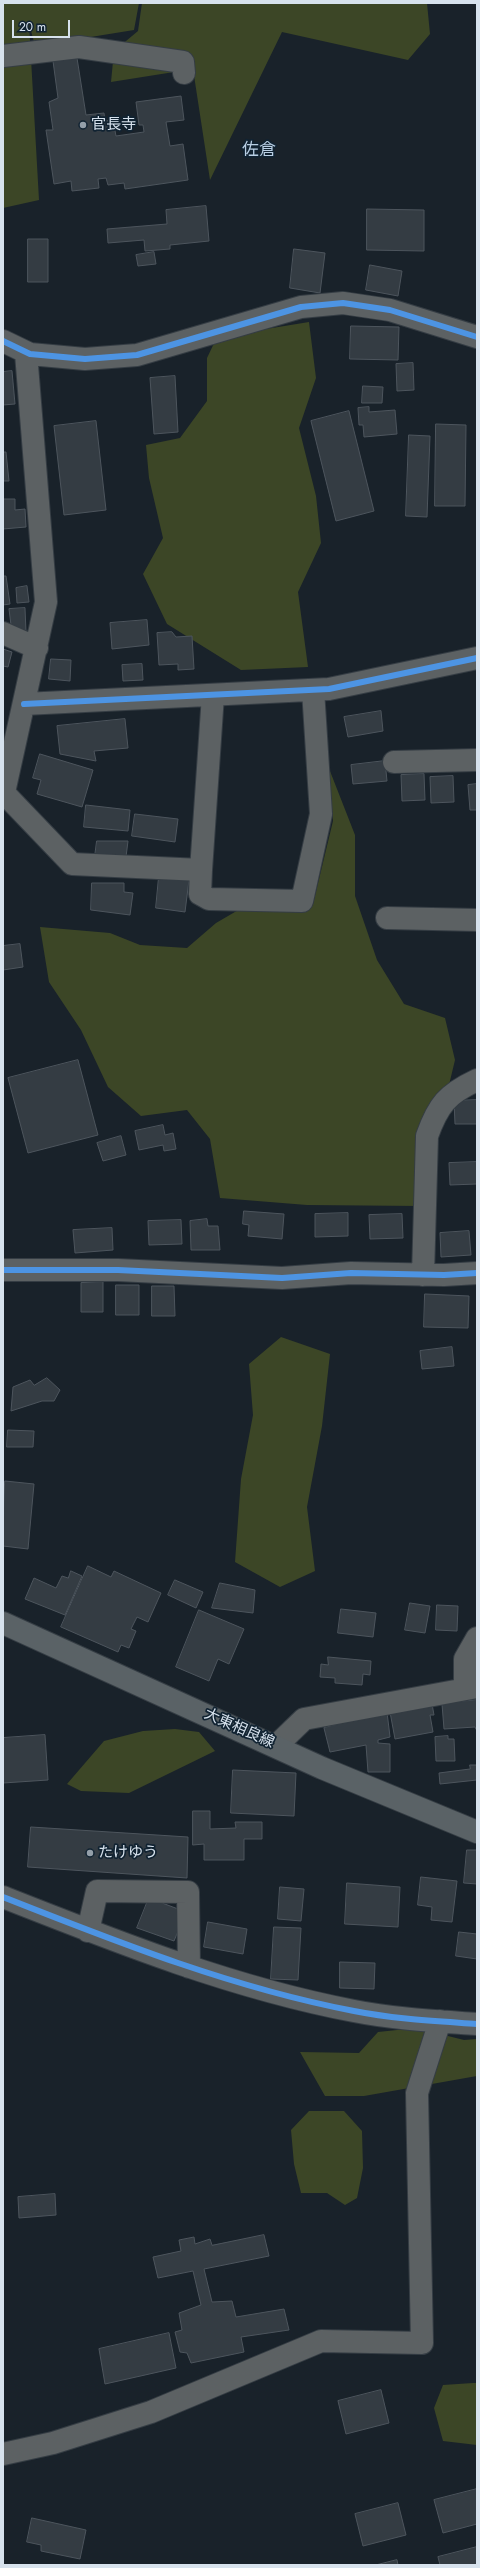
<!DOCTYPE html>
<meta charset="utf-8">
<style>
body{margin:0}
#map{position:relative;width:480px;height:2568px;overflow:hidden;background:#19222a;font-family:Jost,sans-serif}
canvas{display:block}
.frame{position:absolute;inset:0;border:4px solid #d7e2ed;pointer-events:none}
.scale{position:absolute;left:12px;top:20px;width:58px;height:18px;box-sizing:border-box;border:2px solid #d7e2ed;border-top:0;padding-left:5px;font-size:12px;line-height:14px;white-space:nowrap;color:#d7e2ed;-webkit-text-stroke:3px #112332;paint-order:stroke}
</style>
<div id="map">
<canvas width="480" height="2568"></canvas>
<div class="frame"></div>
<div class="scale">20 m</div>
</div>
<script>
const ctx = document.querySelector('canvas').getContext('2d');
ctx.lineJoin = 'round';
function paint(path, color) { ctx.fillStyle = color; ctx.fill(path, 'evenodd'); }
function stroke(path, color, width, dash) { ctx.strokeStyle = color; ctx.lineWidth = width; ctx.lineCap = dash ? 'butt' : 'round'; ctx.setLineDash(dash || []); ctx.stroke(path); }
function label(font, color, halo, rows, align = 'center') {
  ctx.font = font + ' Jost,"Noto Sans JP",sans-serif'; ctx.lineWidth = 3.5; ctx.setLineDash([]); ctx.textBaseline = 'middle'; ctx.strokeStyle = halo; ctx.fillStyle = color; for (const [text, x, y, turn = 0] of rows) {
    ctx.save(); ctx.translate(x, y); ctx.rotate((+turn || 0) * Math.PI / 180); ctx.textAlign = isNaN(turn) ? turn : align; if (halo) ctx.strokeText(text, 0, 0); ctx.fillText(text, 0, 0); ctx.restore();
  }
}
paint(new Path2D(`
 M3 3H139L134 30 35 46 29 23 39 200 3 208Z
 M142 3H427L430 34 408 60 282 32 210 180 193 69 111 82 114 51 138 31Z
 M309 322 316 378 299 428 316 496 321 543 298 592 308 667 241 670 167 624 143 574 163 538 149 478 146 445 180 438 207 401V358L217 337Z
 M328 766 355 835V896L377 960 404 1004 445 1018 455 1060 420 1206 307 1205 220 1198 210 1139 187 1110 141 1116 108 1087 81 1030 49 982 40 927 110 933 140 945 187 948 216 923 240 909 313 904 333 821Z
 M281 1337 330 1354 322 1426 307 1507 315 1571 280 1587 235 1562 241 1479 253 1415 249 1364Z
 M175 1729 199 1732 215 1751 129 1793 81 1791 67 1784 104 1741 143 1731Z
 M416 2028 464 2040 477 2039V2076L364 2096H325L300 2052 359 2053 378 2032Z
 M309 2111H344L362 2131 363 2168 357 2198 345 2205 327 2193H301L294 2164 291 2130Z
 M473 2383H477V2445L443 2441 434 2408 443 2385Z`), '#3c4626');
const building = new Path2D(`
 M77 58 86 115 104 113 105 121 113 120 116 136 144 132 143 125H139L136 102 181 96 184 120 166 122 170 146 183 144 188 180 125 189 124 183 108 185 106 178 98 179 99 188 72 191 71 181 54 184 46 130H53L49 102 58 98 53 61Z
 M206 206 209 241 170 245V249L145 251 144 240 108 243 107 229 167 224 166 210Z
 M367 209 424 210V251L367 250Z
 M28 239H48V282H28Z
 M294 249 325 253 320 293 290 288Z
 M154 252 156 264 138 266 136 255Z
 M370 265 402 271 398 296 366 290Z
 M351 326 399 327 398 360 350 359Z
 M413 363 414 390 397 391 396 364Z
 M12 371 15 404 3 405V372Z
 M175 376 178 432 154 434 150 378Z
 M363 386 383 387 382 403H362Z
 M369 407V412L395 410 397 434 364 437 363 425H359L358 408Z
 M349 411 374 511 336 521 311 421Z
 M96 421 106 510 64 515 54 426Z
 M436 424 466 425 465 506H435Z
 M409 435 430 436 427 517 406 516Z
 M3 452H6L9 481H3Z
 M3 499H15V510L25 509 26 527 3 529Z
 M3 576H6L10 604 3 605Z
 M27 586 29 602 17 603 16 588Z
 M25 608 26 632 12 633 9 609Z
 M147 620 149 645 112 649 110 623Z
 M172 632 176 637 192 636 194 669 178 670V664L159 665 157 633Z
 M3 649 12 652 8 667 3 666Z
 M51 659 71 660 70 681 49 679Z
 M142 664 143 680 123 681 122 665Z
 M381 711 383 731 348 737 344 717Z
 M125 719 128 748 94 751 96 761 60 754 57 726Z
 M40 754 93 770 82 807 37 794 41 780 33 778Z
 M385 761 387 781 353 784 351 765Z
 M424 774 425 800 402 801 401 775Z
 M453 776 454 802 431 803 430 777Z
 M477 784V810H470L468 785Z
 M86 805 130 810 128 831 84 827Z
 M135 814 178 819 175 842 132 836Z
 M97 841H128L125 865 94 864Z
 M159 877 189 880 185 912 156 908Z
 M92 883H124V892L133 893 130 915 91 910Z
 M20 944 23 967 3 970V946Z
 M78 1060 98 1135 28 1153 8 1078Z
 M477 1100V1124H455L454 1101Z
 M163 1125 165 1135 173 1133 176 1149 164 1151 163 1145 139 1150 135 1131Z
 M121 1136 126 1155 103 1161 97 1143Z
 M477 1162V1184L450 1185 449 1163Z
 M244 1211 284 1214 282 1239 248 1236 249 1225 243 1224Z
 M348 1213V1236L315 1237V1214Z
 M402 1214 403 1238 370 1239 369 1215Z
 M207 1219 208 1226H218L220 1250H191L190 1221Z
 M181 1220 182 1244 149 1245 148 1221Z
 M112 1228 113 1250 75 1253 73 1230Z
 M469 1231 471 1255 441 1257 440 1233Z
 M103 1282V1312H81V1283Z
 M116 1285H139V1315H116Z
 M152 1286H174L175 1316H152Z
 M425 1294 469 1296 468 1328 424 1327Z
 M452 1347 454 1366 422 1369 420 1351Z
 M47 1378 60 1390 54 1401H42L11 1411 13 1387 30 1380 34 1385Z
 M8 1430 34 1431 33 1447H7Z
 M5 1481 34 1484 28 1549 3 1546Z
 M88 1566 111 1577 114 1571 161 1593 148 1622 137 1617 131 1629 136 1631 129 1648 121 1645 118 1652 61 1627Z
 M71 1571 82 1576 65 1615 25 1599 34 1578 56 1588 62 1576 68 1578Z
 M175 1580 203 1592 196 1608 168 1595Z
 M220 1583 255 1590 253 1613 212 1608Z
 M410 1603 430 1606 425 1633 405 1630Z
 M437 1605 458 1606 457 1631 436 1630Z
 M341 1609 376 1613 373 1637 338 1633Z
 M199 1610 244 1629 229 1664 218 1659 209 1681 176 1667Z
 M328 1657 371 1661 370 1675 363 1674 362 1685 335 1683V1678L320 1677 321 1664 328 1665Z
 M477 1700V1731L475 1727 444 1729 442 1704Z
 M432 1704 434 1715H430L433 1732 395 1739 390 1712Z
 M387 1712 390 1737 378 1740V1743L390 1744V1772H368L366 1745 330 1752 324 1728Z
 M45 1735 48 1780 3 1783V1738Z
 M448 1736V1739H454L455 1761H436L435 1737Z
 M470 1765H477V1780L440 1784 439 1773 470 1769Z
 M233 1770 296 1773 294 1816 231 1813Z
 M193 1811H210V1829L236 1828 235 1822H262V1839H244V1860H204V1844L193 1845Z
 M31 1827 188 1837 187 1878 28 1867Z
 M467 1850H477V1884L464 1883Z
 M421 1877 457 1881 452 1922 431 1920 432 1907 418 1905Z
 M347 1883 400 1887 398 1927 345 1924Z
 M280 1887 304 1889 301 1921 278 1919Z
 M149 1898 186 1912 174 1941 137 1928Z
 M208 1922 247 1929 243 1954 204 1947Z
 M274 1927 301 1928 298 1980 271 1979Z
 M459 1932 477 1934V1959L456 1956Z
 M340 1962 375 1963 374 1989 340 1988Z
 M55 2194 56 2215 19 2218 18 2197Z
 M264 2235 269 2256 204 2269 212 2302 232 2301 236 2317 284 2309 289 2330 241 2337 244 2352 191 2363 187 2353 180 2352 175 2332 182 2330 179 2313 201 2305 193 2271 158 2278 153 2257 181 2251 179 2240 194 2237 195 2244 210 2239 212 2245Z
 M169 2333 176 2368 105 2384 99 2349Z
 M381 2390 389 2423 346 2434 338 2401Z
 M477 2489V2524L443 2533 434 2500Z
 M398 2503 406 2535 363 2546 355 2514Z
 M32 2518 86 2530 80 2559 41 2551V2545L27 2542Z
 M477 2547V2565H440L438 2557Z
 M397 2560 398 2565H376Z`);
paint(building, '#343c43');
stroke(building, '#4d555d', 1);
const minor = new Path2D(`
 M3 56 79 47 183 62 184 73
 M3 341 30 354 85 359 137 355 301 307 343 303 390 310 477 337
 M3 633 37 648
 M24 704 329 689 477 658
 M394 762 477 760
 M4 793 72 864 201 870 200 894 209 899 302 901 321 814 313 690
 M3 797 46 602 26 353
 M201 870 213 695
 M387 918 477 920
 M3 1270H118L282 1278 351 1273 444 1275 477 1273
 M423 1275 427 1136C438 1105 447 1094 477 1080
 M465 1689V1659L477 1638
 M276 1746 304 1719 477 1687
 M3 1897C117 1942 233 1988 354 2011 394 2019 436 2021 477 2024
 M88 1931 97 1891 188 1892 189 1967
 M3 2454 53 2443 151 2412 321 2341 422 2343 417 2093 440 2021`);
const major = new Path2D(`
 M3 1623 322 1768 477 1832`);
stroke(minor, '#353d44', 24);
stroke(major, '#353d44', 24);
stroke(minor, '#5c6163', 22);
stroke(major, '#5a6266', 22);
stroke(new Path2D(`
 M3 341 30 354 85 359 137 355 301 307 343 303 390 310 477 337
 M24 704 329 689 477 658
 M3 1270H118L282 1278 351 1273 444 1275 477 1273
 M3 1897C117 1942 233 1988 354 2011 394 2019 436 2021 477 2024`), '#4d94e3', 6);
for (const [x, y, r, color] of [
 [83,125,4,"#949fa9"],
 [90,1853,4,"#949fa9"]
]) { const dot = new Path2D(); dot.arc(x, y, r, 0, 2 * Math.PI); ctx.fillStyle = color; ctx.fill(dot); stroke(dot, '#112332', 1.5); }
label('15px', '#d7e2ed', '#112332', [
 ["官長寺",91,125],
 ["たけゆう",98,1853]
], 'left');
label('15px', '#d7e2ed', '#112332', [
 ["大東相良線",239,1729,24]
]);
label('17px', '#b9cfe4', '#112332', [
 ["佐倉",259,151]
]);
</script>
